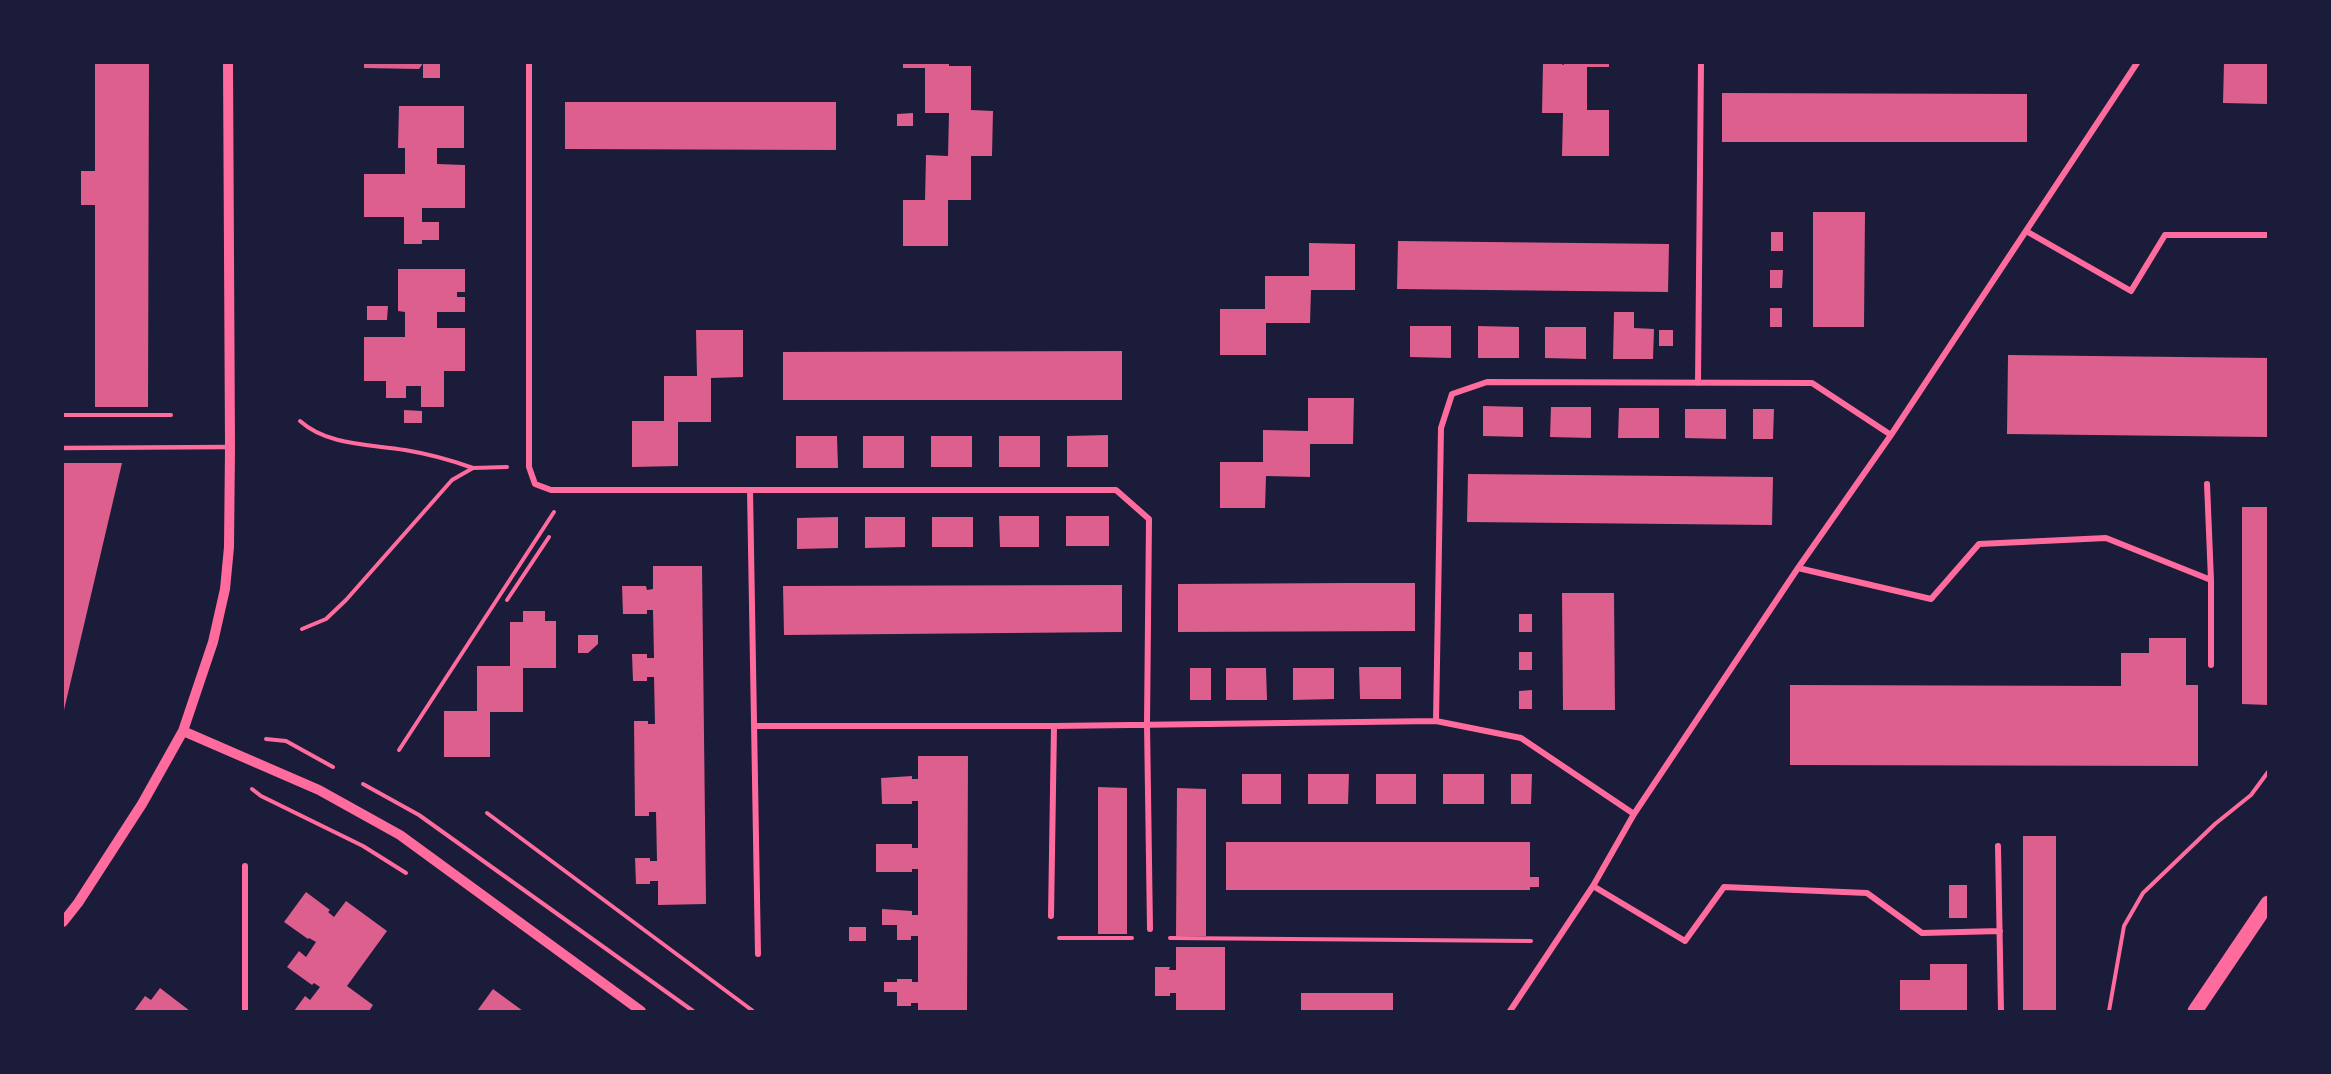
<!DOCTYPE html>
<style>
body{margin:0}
#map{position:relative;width:2331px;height:1074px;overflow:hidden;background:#1b1b3a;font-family:Commissioner,sans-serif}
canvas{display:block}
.frame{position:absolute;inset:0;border:64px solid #1b1b3a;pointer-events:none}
</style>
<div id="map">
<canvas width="2331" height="1074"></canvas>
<div class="frame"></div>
</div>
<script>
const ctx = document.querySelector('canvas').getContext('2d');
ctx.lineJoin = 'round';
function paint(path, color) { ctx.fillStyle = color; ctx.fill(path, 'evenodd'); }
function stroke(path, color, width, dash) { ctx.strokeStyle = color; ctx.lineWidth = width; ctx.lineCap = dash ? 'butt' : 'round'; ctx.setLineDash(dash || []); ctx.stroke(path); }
paint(new Path2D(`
 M95 63H149L148 407H95V205H81V171H95Z
 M364 63H422V65L419 69 364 68Z
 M423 63H440V78H423Z
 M903 63H949V66H971V110L993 111 992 156H971V200H948V246H903V200H925L926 155 948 156 949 113H925V68H903Z
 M1543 63H1559L1564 65V63H1609V67H1587V110H1609V156H1562L1563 113H1542Z
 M2224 63H2268V104L2223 103Z
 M1722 93 2027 94V142H1722Z
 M565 102H836V150L565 149Z
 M399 106H464V148H437V164L465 165V208H422V222H439V240H422V244H404V217H364V174H405V148H398Z
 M913 113V126H897V114Z
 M1813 212H1865L1864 327H1813Z
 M1771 232H1783V251H1771Z
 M1398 241 1669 244 1668 292 1397 289Z
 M1309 243 1355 244V290H1311L1310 323H1266V355H1220V309H1265V276H1309Z
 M398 269H465V292H457V297H465V312H437V328H465V371H444V407H421V386H406V398H386V381H364V337H405V312L398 311Z
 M1770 270H1783L1782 288H1770Z
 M367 306H388L387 320H367Z
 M1770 308H1782V327H1770Z
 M1614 312H1634V328L1654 329 1653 359H1613Z
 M1410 326H1451V358L1410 357Z
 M1478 326 1519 327V358H1478Z
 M1545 327H1586V359L1545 358Z
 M696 330H743V377L711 378V422H678V466L632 467V421H664V376H697Z
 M1659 330H1673V346H1659Z
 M1122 351V400H783V352Z
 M2008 355 2268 358V437L2007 434Z
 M1308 398H1354L1353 444H1310V477L1266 476 1265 508H1220V462H1263V430L1308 431Z
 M1483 406 1523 407V437L1483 436Z
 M1551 407H1591V438L1550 437Z
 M1619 408H1659V438H1618Z
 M1685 409H1726V439L1685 438Z
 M1753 409H1774L1773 439H1753Z
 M404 410 422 411V423H404Z
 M1108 435V467H1067V436Z
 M796 436H837L838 468H796Z
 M863 436H904V468H863Z
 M931 436H972V467H931Z
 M999 436H1040V467H999Z
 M63 463H122L64 710 63 709Z
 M1468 474 1773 477 1772 525 1467 522Z
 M2242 507H2268V705L2242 704Z
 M999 516H1039V547H1000Z
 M1066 516H1109V546H1066Z
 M838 517V548L797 549V518Z
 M865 517H905V547L865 548Z
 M932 517H973V547H932Z
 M653 566H702L706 904 658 905V881H650V884H636L635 858H650V861H657L656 812H649V816H635L634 721H648V724H655L654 677H647V681H633L632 654H647V658H654L653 610H647V614H623L622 586H646L647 590 653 589Z
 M1346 583H1415V631L1178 632V584Z
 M1122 585V632L784 635 783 586Z
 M1562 593H1614L1615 710H1563Z
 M523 611H545V621H556V668H523V712H490V757H444V711H477V666H510V622H523Z
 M1519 614H1532V632H1519Z
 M578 635H598V644L588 653H578Z
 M2149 638H2186V685H2198V766L1790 765V685L2121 686V653H2149Z
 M1519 652H1532V670H1519Z
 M1359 667H1401V699H1360Z
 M1190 668H1211V700H1190Z
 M1226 668H1266L1267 700H1226Z
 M1293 668H1334V699L1293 700Z
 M1532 690V709H1519V691Z
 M918 756H968L967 1011H918V1003H911V1006H897V992H884V982H897V979H912V982H918V936H911V940H897V925H882V909L912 911V915H918V869H912V872H876V844H912V848H918V801H912V804H882L881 778 912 776V779H918Z
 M1242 774H1281V804H1242Z
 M1308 774H1349L1348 804H1308Z
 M1376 774H1416V804H1376Z
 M1443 774H1484V804H1443Z
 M1511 774H1532L1531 804H1511Z
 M1098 787 1127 788V934H1098Z
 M1177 788 1206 789V936H1176Z
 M2023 836H2056V1011H2023Z
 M1226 842H1530V877H1539V887H1530V890H1226Z
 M1949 885H1967V918H1949Z
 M306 892 330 910 328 912 334 917 346 901 387 931 347 986 373 1005 369 1011H294L305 996 310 1000 320 987 314 983 312 985 287 967 299 951 306 957 316 942 309 938 308 939 284 922Z
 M849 927H866V941H849Z
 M1176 947H1225V1011H1176V993H1170V996H1155V967H1170L1169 970H1176Z
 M1930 964H1967V1011H1900V980H1930Z
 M160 988 190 1011H134L145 996 151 1000Z
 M493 989 523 1011H477Z
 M1301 993H1393V1011H1301Z`), '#dd5f8e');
stroke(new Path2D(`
 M63 415H171
 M300 421C328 446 370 444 405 450 429 454 451 460 473 468
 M507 600 549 537
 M302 629 326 619 346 600 452 480 473 468 507 467
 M266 739 286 741 333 767
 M399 750 554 512
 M363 784 419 815 693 1011
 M252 789 261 796 363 846 406 873
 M487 813 753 1011
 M1059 938H1132
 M1170 938 1531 941
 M2109 1011 2124 926 2143 893 2215 824 2251 795 2268 772`), '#ff6b9d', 4);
stroke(new Path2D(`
 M63 448 228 447`), '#ff6b9d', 4.5);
stroke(new Path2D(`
 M529 63V467L535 484 551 490H1116L1149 519 1147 724 1150 929
 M2026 231 2131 291 2165 235H2268
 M1698 383 1701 63
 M2207 484 2211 580V665
 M750 490 758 954
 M1798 568 1931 599 1979 544 2106 538 2211 580
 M1436 721 1441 428 1452 394 1487 382 1812 383 1891 435
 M754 726H1054L1436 721 1521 738 1634 814
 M1998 846 2001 1011
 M1593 886 1685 941 1724 887 1867 893 1922 933 2000 931
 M1051 916 1054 726
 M245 1011V866
 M1510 1011 1593 886 1634 814 1798 568 1891 435 2137 63`), '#ff6b9d', 6);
stroke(new Path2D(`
 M183 731 319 790 400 835 641 1011
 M63 922 78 903 142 804 183 731 213 642 225 589 229 547 230 447 228 63`), '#ff6b9d', 10);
stroke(new Path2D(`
 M2195 1011 2268 903`), '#ff6b9d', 15);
</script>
